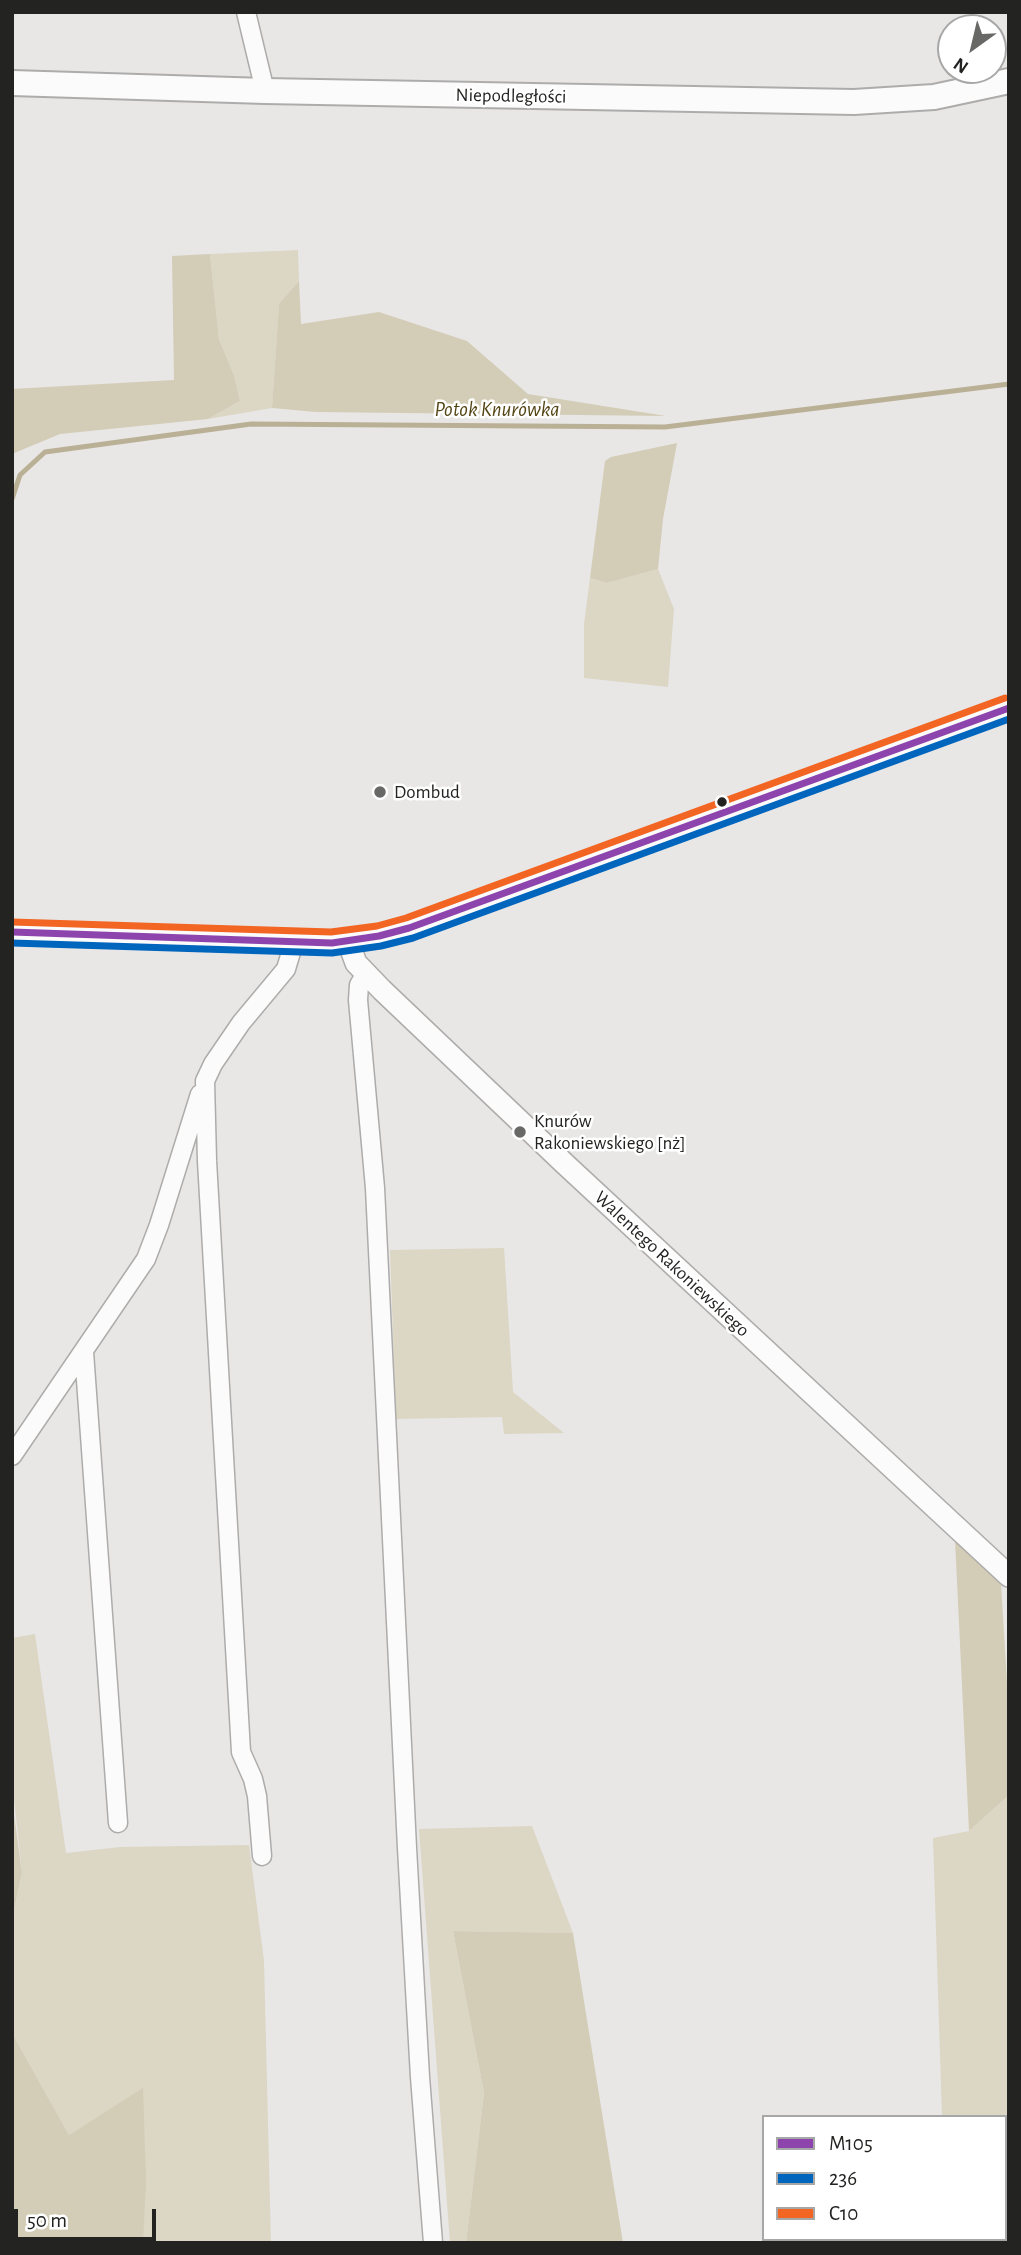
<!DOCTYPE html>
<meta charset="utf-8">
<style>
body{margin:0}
#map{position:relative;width:1021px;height:2255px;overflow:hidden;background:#e8e7e6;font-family:"Alegreya Sans",sans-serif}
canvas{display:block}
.frame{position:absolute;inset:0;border:14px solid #232322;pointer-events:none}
.legend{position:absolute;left:762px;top:2115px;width:245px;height:126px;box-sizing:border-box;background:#fff;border:2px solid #a7a7a7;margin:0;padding:9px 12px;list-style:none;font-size:21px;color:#232322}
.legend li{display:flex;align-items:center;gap:14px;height:35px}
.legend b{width:35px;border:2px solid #a7a7a7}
.north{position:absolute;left:937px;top:14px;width:70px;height:70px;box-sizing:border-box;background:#fff;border:2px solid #a7a7a7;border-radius:50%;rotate:214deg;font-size:19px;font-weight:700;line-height:28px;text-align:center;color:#232322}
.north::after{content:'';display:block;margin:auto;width:24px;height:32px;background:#686867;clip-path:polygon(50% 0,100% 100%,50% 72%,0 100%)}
.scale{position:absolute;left:14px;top:2209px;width:142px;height:32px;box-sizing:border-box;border:4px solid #232322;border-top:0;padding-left:9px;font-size:21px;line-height:24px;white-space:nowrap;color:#232322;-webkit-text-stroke:5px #fff;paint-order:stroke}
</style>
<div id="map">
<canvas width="1021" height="2255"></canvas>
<div class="frame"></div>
<ul class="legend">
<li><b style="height:9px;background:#8e44ad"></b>M105</li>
<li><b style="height:9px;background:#0065bd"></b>236</li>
<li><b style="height:9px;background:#f26522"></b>C10</li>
</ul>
<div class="north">N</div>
<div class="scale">50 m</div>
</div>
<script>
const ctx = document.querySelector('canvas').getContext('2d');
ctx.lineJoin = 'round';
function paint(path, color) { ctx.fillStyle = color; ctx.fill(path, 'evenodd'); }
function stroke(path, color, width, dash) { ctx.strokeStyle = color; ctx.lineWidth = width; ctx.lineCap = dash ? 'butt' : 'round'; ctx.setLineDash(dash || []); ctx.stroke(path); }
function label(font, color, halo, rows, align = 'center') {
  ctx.font = font + ' "Alegreya Sans",sans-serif'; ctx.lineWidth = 5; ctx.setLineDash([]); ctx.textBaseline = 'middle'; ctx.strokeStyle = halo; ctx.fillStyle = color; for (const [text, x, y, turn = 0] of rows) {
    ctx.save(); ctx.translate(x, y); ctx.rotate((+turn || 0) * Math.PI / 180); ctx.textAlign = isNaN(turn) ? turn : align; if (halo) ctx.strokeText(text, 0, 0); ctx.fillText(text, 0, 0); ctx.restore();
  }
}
paint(new Path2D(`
 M298 250 299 281 279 305 272 408 208 419 240 401 234 375 219 339 210 254Z
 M658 569 674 609 668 687 584 678V624L590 578 607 583Z
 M504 1248 513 1392 564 1433 504 1434 502 1417 396 1419 390 1250Z
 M35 1634 66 1853 120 1847 249 1845 264 1961 271 2243H143V2089L69 2135 12 2033V1919L22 1873 12 1780V1638Z
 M1009 1795V2165L1005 2166V2117H942L933 1838 969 1831Z
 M532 1826 573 1933 453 1931 484 2093 466 2243H450L419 1829Z`), '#dcd6c4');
paint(new Path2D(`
 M210 254 219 339 234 375 240 401 208 419 60 434 12 454V389L174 380 172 256Z
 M299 281 301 324 379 312 467 341 528 394 666 416 316 412 272 408 279 304Z
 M677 443 663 519 658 569 607 583 590 578 605 461 611 457Z
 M955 1540 1001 1583 1009 1716V1795L969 1831Z
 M12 1799 22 1873 12 1919Z
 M453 1931 573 1933 623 2243H466L484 2093Z
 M12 2033 69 2135 143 2088 146 2182 143 2243H12Z`), '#d3ccb6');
stroke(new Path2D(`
 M12 499 20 475 45 452 251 424 665 427 1009 384`), '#bab096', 5);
const minor = new Path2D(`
 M246 12 265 91
 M366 973 359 985 358 1000 375 1188 407 1848 420 2077 433 2243
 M84 1352 118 1823
 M12 1456 146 1259 159 1225 200 1094
 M262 1856 257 1796 253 1779 241 1752 207 1161 205 1081 213 1064 241 1023 286 969 294 942`);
const tertiary = new Path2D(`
 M12 932 332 943 379 936 409 928 1009 708
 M348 941 356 963 382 990 566 1165 1009 1576`);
const secondary = new Path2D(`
 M12 83 265 91 854 102 934 97 1009 81`);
stroke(minor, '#adacab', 21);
stroke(tertiary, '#adacab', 24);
stroke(secondary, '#adacab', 28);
stroke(minor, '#fcfbfb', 18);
stroke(tertiary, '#fcfbfb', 21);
stroke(secondary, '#fcfbfb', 24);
stroke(new Path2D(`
 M12 932 332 943 379 936 409 928 1009 708`), '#8e44ad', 7);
stroke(new Path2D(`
 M12 943 332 953 381 946 413 938 1009 719`), '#0065bd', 7);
stroke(new Path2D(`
 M12 922 331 932 377 926 406 918 1005 698`), '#f26522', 7);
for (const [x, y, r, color] of [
 [380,792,7,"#686867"],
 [722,802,6,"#232322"],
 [520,1132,7,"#686867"]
]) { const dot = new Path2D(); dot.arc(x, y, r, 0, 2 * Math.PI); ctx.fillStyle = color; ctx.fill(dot); stroke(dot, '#fff', 2.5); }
label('19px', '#232322', '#fff', [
 ["Niepodległości",511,96,1],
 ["Walentego Rakoniewskiego",672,1264,43]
]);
label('19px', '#232322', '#fff', [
 ["Dombud",394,792],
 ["Knurów",534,1121],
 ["Rakoniewskiego [nż]",534,1143]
], 'left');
label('italic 21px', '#544515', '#fff', [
 ["Potok Knurówka",497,410]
]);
</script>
